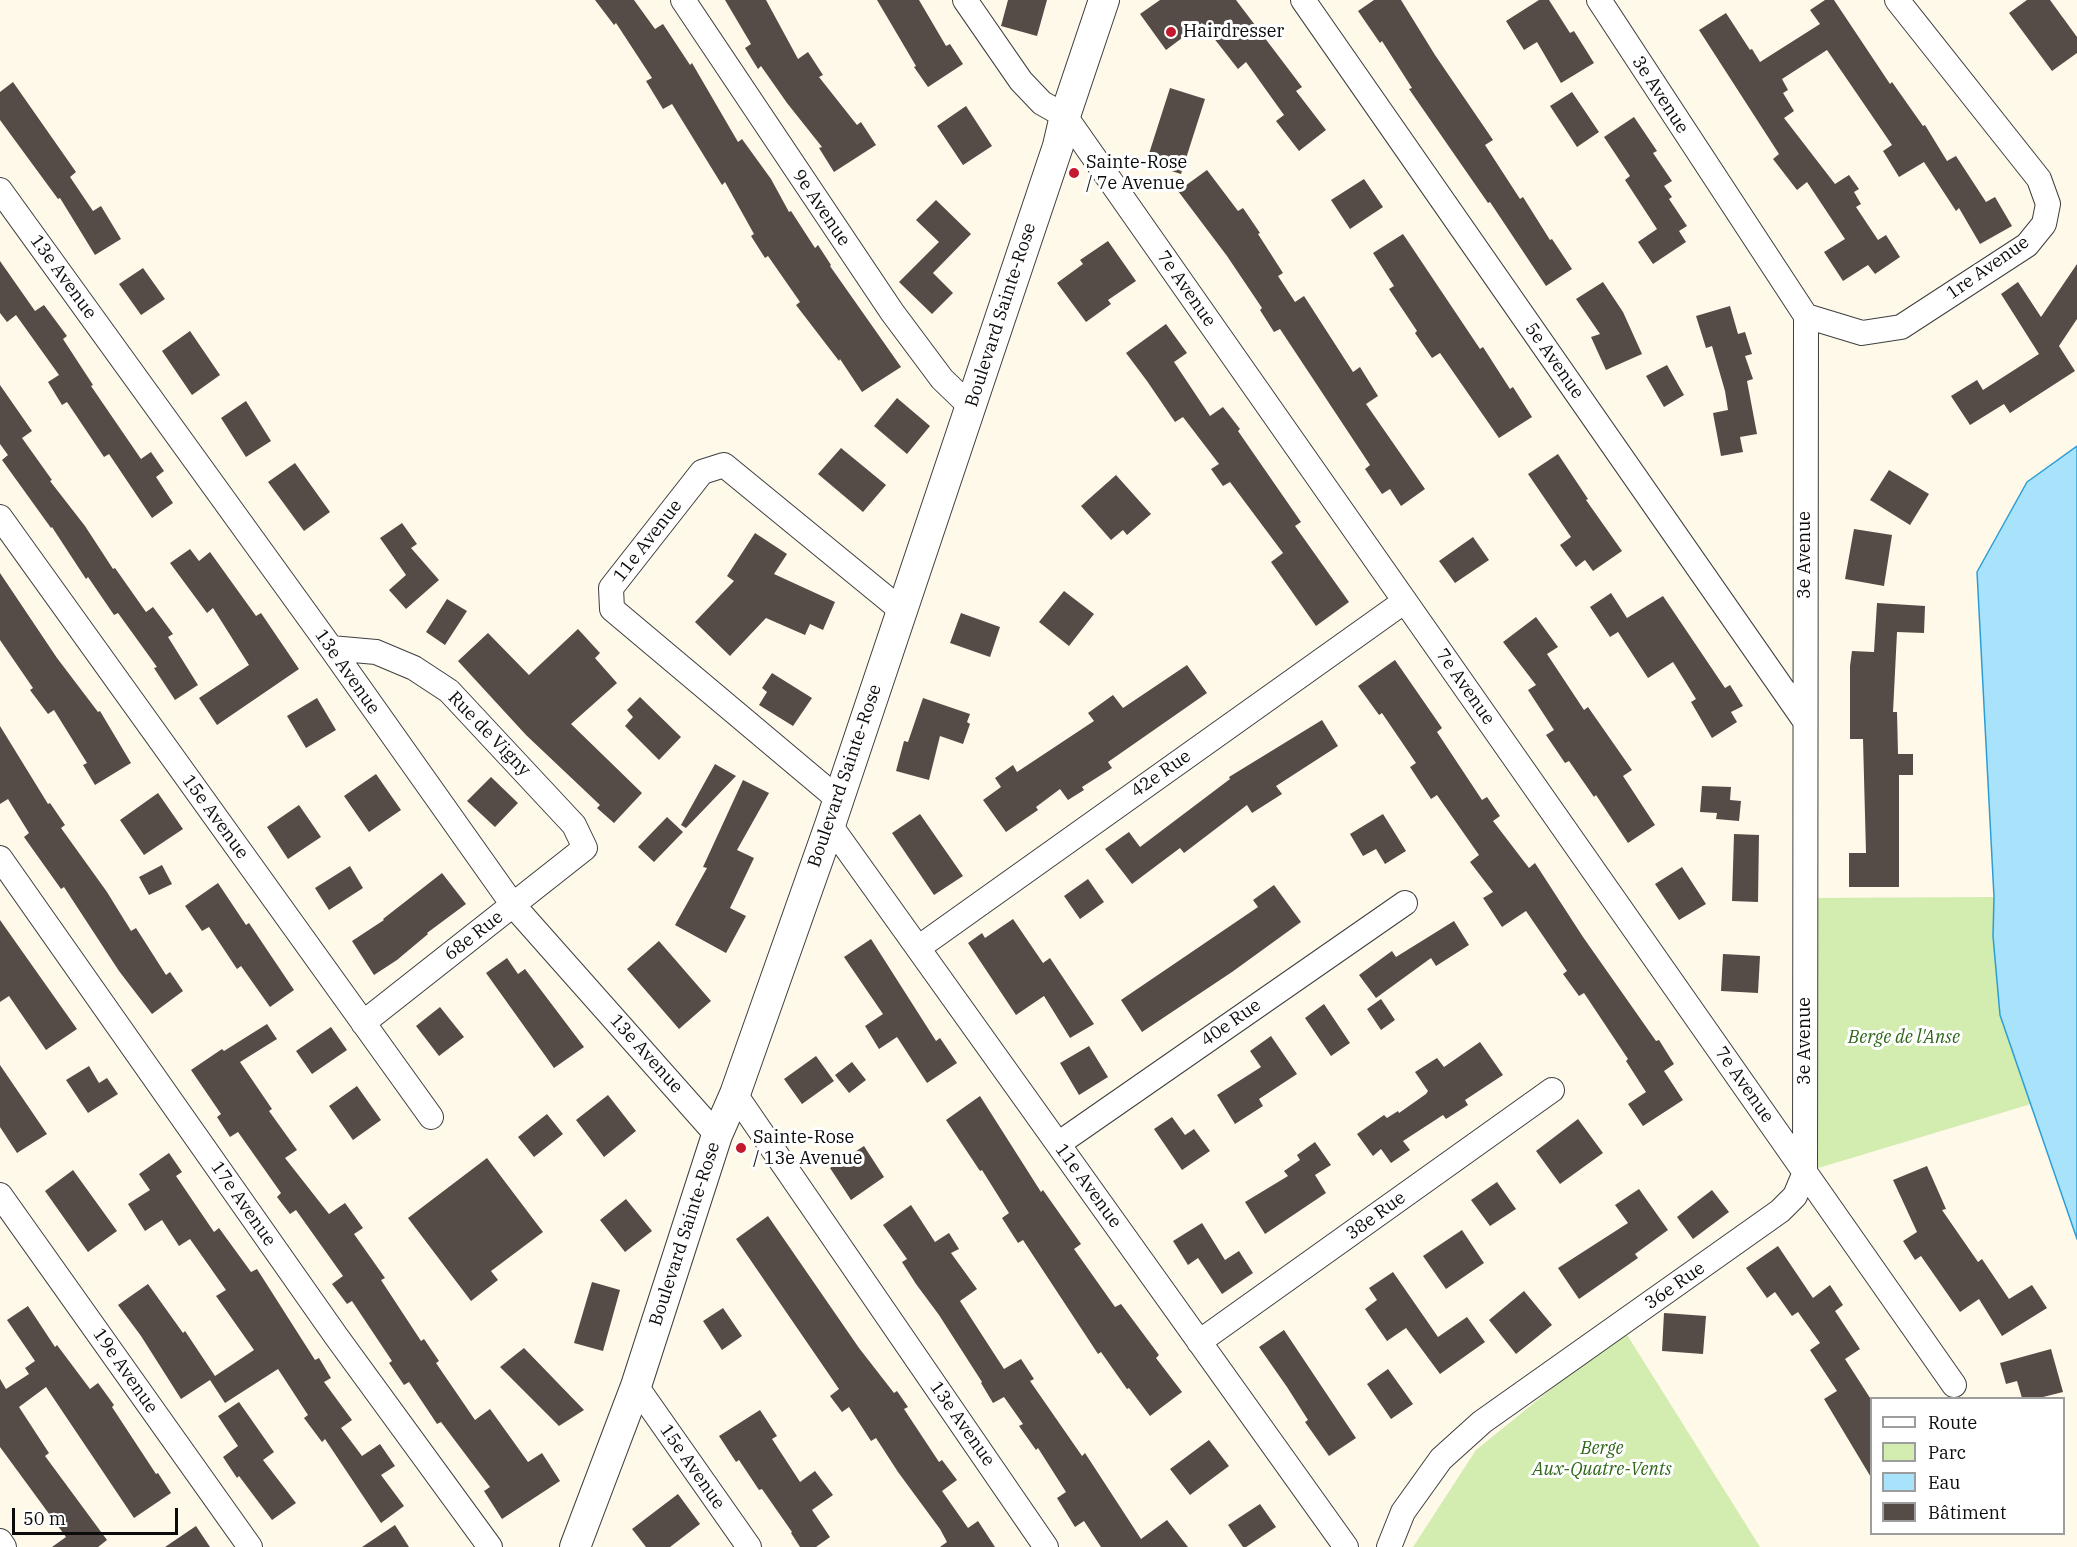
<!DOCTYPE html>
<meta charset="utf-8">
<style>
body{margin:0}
#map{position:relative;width:2077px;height:1547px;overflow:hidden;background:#fff9e9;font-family:"IBM Plex Serif",serif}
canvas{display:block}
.legend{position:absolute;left:1870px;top:1397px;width:195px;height:138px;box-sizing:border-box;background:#fff;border:2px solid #9d9d9d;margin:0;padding:8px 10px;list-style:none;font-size:18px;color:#0b0b0b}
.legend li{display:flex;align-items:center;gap:12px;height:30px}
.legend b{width:30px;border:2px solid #9d9d9d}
.scale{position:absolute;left:12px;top:1508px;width:166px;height:27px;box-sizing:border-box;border:3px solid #0b0b0b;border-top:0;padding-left:8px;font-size:18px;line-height:21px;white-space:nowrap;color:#0b0b0b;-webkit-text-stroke:4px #fff;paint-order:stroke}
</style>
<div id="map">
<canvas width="2077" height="1547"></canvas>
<ul class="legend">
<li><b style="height:8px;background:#fff"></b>Route</li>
<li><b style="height:16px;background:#d3ecb0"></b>Parc</li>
<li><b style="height:16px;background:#a9e2fb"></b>Eau</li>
<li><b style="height:16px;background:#554b47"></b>Bâtiment</li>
</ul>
<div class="scale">50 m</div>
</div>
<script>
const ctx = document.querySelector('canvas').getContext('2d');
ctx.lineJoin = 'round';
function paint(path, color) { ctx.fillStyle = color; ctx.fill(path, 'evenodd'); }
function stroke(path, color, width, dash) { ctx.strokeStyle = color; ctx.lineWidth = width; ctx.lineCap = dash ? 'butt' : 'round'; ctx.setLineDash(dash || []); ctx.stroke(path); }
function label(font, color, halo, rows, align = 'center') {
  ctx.font = font + ' "IBM Plex Serif",serif'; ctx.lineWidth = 6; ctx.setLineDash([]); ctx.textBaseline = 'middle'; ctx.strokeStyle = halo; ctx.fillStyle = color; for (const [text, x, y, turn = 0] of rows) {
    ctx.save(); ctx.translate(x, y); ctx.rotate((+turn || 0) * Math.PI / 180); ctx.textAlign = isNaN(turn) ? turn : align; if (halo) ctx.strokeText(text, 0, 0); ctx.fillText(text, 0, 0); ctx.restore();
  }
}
paint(new Path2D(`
 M1994 897 1993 936 2000 1015 2031 1104 1805 1172V898Z
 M1624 1330 1760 1547H1413L1476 1450Z`), '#d3ecb0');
const water = new Path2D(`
 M2077 446V1239L2000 1015 1993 936 1994 897 1977 572 2027 482Z`);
paint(water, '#a9e2fb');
stroke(water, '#2b9ed7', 1.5);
paint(new Path2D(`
 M595 0H634L655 29 663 24 690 65 692 63 738 142 742 139 771 179 789 212 791 211 815 248 818 245 831 265 830 266 901 367 862 392 840 359 839 361 796 305 800 302 768 256 765 258 751 236 754 234 725 182 722 185 672 104 663 109 646 81 652 78 616 23 614 25Z
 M725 0H766L798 59 808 52 823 75 819 77 857 125 861 122 876 145 834 172 819 148 822 147 787 103 761 66 758 69 745 48 751 44Z
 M877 0H919L946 46 950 44 963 64 928 87 914 67 916 66Z
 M1008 0H1047L1037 36 1001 26Z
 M1160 0H1236L1302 87 1296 91 1326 130 1299 151 1276 121 1284 115 1246 62 1238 69 1202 23 1166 50 1140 14Z
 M1374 0H1401L1435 55 1493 140 1485 145 1520 199 1523 197 1550 240 1552 239 1572 269 1546 286 1490 202 1488 203 1409 89 1412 88 1382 41 1380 43 1358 11Z
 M1539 0H1549L1570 33 1574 31 1594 63 1561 83 1537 42 1524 50 1506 21Z
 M1825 0H1834L1890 84 1892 82 1923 126 1925 125 1947 161 1956 156 1986 202 1995 197 2012 226 1980 244 1959 208 1956 211 1924 162 1899 177 1883 151 1892 145 1827 50 1782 79 1788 90 1783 93 1794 111 1784 118 1835 184 1849 175 1859 189 1854 192 1861 204 1856 207 1878 240 1886 235 1900 257 1875 274 1868 265 1843 281 1824 252 1845 239 1807 182 1797 190 1773 159 1779 154 1699 30 1726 13 1750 50 1752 49 1760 62 1820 24 1810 10Z
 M2027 0H2050L2077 37V53L2052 71 2009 13Z
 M13 82 76 172 70 177 93 211 101 206 121 239 95 255 60 198 58 199 0 120V92Z
 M1170 88 1205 99 1181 174 1146 163Z
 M1572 92 1599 132 1577 147 1550 106Z
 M966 106 992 146 963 165 937 126Z
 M1634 117 1657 151 1653 153 1672 181 1664 186 1672 197 1669 199 1687 226 1679 231 1686 242 1653 264 1638 242 1657 229 1625 180 1630 176 1604 137Z
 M1207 170 1238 211 1243 208 1260 233 1258 234 1283 273 1278 276 1295 302 1304 296 1353 372 1360 367 1378 396 1366 404 1425 489 1401 506 1390 489 1382 494 1365 469 1370 465 1280 329 1274 332 1260 310 1262 308 1227 256 1178 191Z
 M1364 179 1383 207 1350 229 1331 200Z
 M936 200 971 234 933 273 953 293 932 314 899 282 939 242 916 220Z
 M1403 234 1480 349 1483 347 1510 389 1513 387 1532 417 1499 438 1440 353 1432 358 1415 333 1417 331 1389 289 1394 286 1373 253Z
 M1108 241 1136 281 1108 300 1111 304 1086 322 1057 283 1083 264 1080 260Z
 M0 261 35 311 44 305 67 336 63 339 93 385 91 386 141 459 151 452 164 471 156 477 173 503 152 518 109 454 104 457 67 402 62 405 48 382 59 375 16 315 7 322 0 313Z
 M2077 264V319L2059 346 2075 371 2010 413 2004 404 1970 425 1951 396 1977 380 1983 390 2039 354 2001 294 2018 282 2041 317Z
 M143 268 165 299 141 315 119 284Z
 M1603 282 1623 312 1642 354 1606 370 1591 337 1600 334 1576 299Z
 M1730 306 1738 334 1745 332 1752 354 1745 356 1753 379 1747 381 1757 434 1740 437 1743 452 1721 456 1713 413 1728 410 1725 391 1712 346 1706 348 1696 316Z
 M1166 324 1187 353 1174 362 1210 416 1223 407 1240 429 1238 431 1301 522 1295 526 1349 602 1316 626 1271 562 1283 553 1230 482 1223 486 1211 469 1219 464 1183 417 1175 422 1147 381 1126 353Z
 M190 331 220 375 192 395 162 351Z
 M1667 365 1684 395 1664 407 1646 376Z
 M0 385 32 431 22 438 52 480 50 481 85 526 113 569 115 568 146 612 153 607 173 634 168 637 198 685 175 700 154 668 157 667 118 613 114 615 88 577 86 579 52 527 51 528 2 460 8 455 0 444Z
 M897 398 930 426 907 454 874 426Z
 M246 401 271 441 246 457 221 418Z
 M841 448 886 485 863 512 818 474Z
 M1558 454 1588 499 1586 500 1622 551 1593 571 1585 560 1576 567 1560 545 1571 537 1528 474Z
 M295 463 330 512 304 531 268 482Z
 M1889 470 1929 494 1910 525 1870 500Z
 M1116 475 1151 514 1127 535 1123 530 1111 540 1081 506Z
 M402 523 417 544 411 548 439 580 406 609 389 590 406 575 380 538Z
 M1854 529 1892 535 1884 586 1845 579Z
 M755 533 787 554 774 574 835 602 823 630 810 624 805 635 766 618 730 656 695 622 734 581 727 576Z
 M1473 537 1489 560 1455 583 1439 561Z
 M190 549 199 561 210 552 256 616 261 613 299 669 217 725 199 698 249 665 213 608 207 613 170 563Z
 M0 573 57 658 98 712 100 711 131 763 95 785 83 765 87 763 54 710 48 714 30 690 33 688 0 640Z
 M1064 591 1094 614 1069 646 1039 622Z
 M1611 593 1627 618 1663 596 1725 688 1730 685 1743 706 1731 712 1737 722 1712 738 1691 702 1696 699 1673 662 1648 678 1618 632 1610 637 1590 607Z
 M447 599 467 611 445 645 426 632Z
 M1877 603 1925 606 1924 633 1897 632 1893 712H1897L1898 754H1913V775H1899V887H1849V853H1866L1863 739H1850V666L1852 651 1874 652Z
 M961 613 1000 627 990 657 950 643Z
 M1536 617 1558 647 1547 654 1584 710 1588 707 1632 770 1623 776 1655 825 1628 843 1596 795 1594 797 1569 761 1565 763 1546 735 1554 730 1528 690 1536 685 1503 642Z
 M578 629 600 653 595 658 617 683 571 724 642 793 614 823 597 808 600 805 526 735 458 661 488 633 529 675Z
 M1395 660 1442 728 1437 732 1482 800 1487 797 1500 816 1493 821 1529 868 1535 863 1583 937 1656 1041 1659 1040 1674 1064 1664 1071 1683 1100 1643 1126 1628 1104 1646 1092 1626 1061 1628 1059 1584 993 1579 996 1563 974 1567 971 1526 911 1502 927 1483 898 1493 892 1470 862 1479 855 1437 795 1431 799 1410 767 1416 763 1382 713 1379 715 1358 686Z
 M1187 665 1207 693 1108 762 1112 768 1082 787 1084 790 1068 800 1060 789 1036 807 1038 810 1006 832 983 800 1001 787 995 778 1013 765 1017 772 1094 721 1088 713 1113 695 1123 708Z
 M772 673 812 698 793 726 759 705 767 692 762 688Z
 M640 697 681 737 659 760 625 726 633 717 627 710Z
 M317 698 336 730 306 748 287 716Z
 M923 698 970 714 967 722 970 724 963 744 940 736 929 780 896 771 904 741 908 742Z
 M1322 720 1338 746 1276 786 1282 794 1252 813 1247 805 1184 853 1180 848 1132 884 1105 849 1129 832 1140 847 1230 779 1229 777Z
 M0 726 48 804 50 803 65 825 61 828 107 892 131 931 136 928 166 975 170 972 183 991 152 1014 119 971 64 887 61 889 24 837 29 833 8 799 0 804Z
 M715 764 736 776 686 828 681 825Z
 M376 774 401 810 369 832 344 796Z
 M491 777 518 803 495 827 467 801Z
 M743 780 769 793 737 850 754 858 730 908 746 916 726 953 675 925 707 868 703 867Z
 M1702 786 1731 787 1730 800 1741 801 1739 821 1716 819 1717 813 1700 812Z
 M158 793 183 829 144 855 120 820Z
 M299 805 321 837 288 859 267 827Z
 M920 814 963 876 934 895 892 833Z
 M1383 814 1406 851 1385 864 1376 849 1363 856 1350 834Z
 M667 817 683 832 654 862 638 847Z
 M1734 834 1759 835 1758 902 1732 901Z
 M162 865 172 884 149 895 139 877Z
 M350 866 363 888 329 910 315 888Z
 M1682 867 1706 904 1679 920 1655 884Z
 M442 873 466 904 427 933 428 934 397 960 374 975 352 941 384 920 383 919Z
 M1088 879 1104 902 1080 919 1064 896Z
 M218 883 246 925 249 923 294 990 270 1007 241 966 237 969 209 927 202 931 185 906Z
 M1274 885 1301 922 1232 972 1142 1032 1121 1000 1258 907 1253 900Z
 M1013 919 1043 963 1050 958 1094 1024 1070 1038 1044 996 1016 1015 968 943 982 933 985 938Z
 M0 920 77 1029 46 1050 9 996 0 1002Z
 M1454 921 1469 945 1436 966 1431 958 1376 998 1359 975 1392 951 1396 957Z
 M871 939 936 1041 940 1038 957 1063 927 1083 897 1037 879 1049 865 1026 883 1014 844 957Z
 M659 941 711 1001 679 1029 627 969Z
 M1723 954 1760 956 1758 993 1721 991Z
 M507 958 518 974 525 969 584 1047 554 1068 486 973Z
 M1381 999 1395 1020 1381 1030 1367 1009Z
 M1324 1004 1350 1043 1331 1056 1305 1018Z
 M440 1007 464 1037 439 1056 416 1026Z
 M267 1024 277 1039 240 1062 272 1109 269 1111 297 1150 285 1158 329 1214 345 1203 363 1228 354 1234 385 1278 381 1280 421 1341 424 1339 439 1361 436 1363 475 1420 490 1409 528 1462 542 1453 560 1481 502 1519 484 1491 490 1487 441 1422 437 1424 409 1382 404 1385 389 1363 392 1361 352 1301 347 1304 332 1284 343 1276 296 1210 290 1214 277 1197 281 1193 238 1132 230 1137 217 1117 221 1114 191 1070 222 1049 224 1051Z
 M331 1027 347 1050 312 1074 296 1051Z
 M1271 1036 1297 1074 1259 1099 1263 1106 1235 1124 1217 1095 1261 1067 1250 1051Z
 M1480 1042 1503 1075 1465 1100 1468 1105 1446 1119 1443 1115 1403 1141 1410 1150 1391 1163 1381 1149 1373 1156 1357 1134 1384 1115 1387 1118 1398 1111 1399 1113 1426 1094 1428 1091 1415 1072 1437 1058 1444 1067Z
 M1089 1046 1108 1077 1079 1095 1060 1063Z
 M816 1056 834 1081 802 1104 784 1079Z
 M852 1062 866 1080 849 1093 835 1075Z
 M0 1065 47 1134 17 1153 0 1127Z
 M89 1066 99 1083 107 1078 118 1094 88 1113 66 1080Z
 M357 1086 381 1120 353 1140 329 1106Z
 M608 1095 636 1131 604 1157 576 1120Z
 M980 1096 1041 1192 1043 1190 1081 1244 1074 1249 1115 1307 1121 1304 1159 1355 1156 1358 1182 1392 1150 1416 1129 1388 1127 1389 1101 1352 1098 1354 1023 1240 1018 1243 1002 1218 1009 1213 982 1170 980 1171 946 1120Z
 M547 1114 563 1134 534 1157 518 1137Z
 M1172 1117 1185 1135 1194 1129 1210 1151 1182 1170 1154 1129Z
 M1578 1119 1603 1153 1560 1184 1536 1151Z
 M1315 1142 1331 1165 1315 1175 1326 1193 1265 1234 1245 1202 1288 1176 1284 1171 1300 1160 1297 1155Z
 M864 1146 884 1177 851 1200 830 1168Z
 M169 1153 182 1172 176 1176 214 1232 219 1228 251 1272 257 1269 315 1360 319 1358 331 1378 324 1382 352 1420 341 1428 362 1456 380 1444 395 1466 381 1475 404 1506 381 1523 325 1439 322 1442 304 1418 308 1415 278 1369 225 1403 210 1380 181 1399 141 1336 118 1305 148 1284 183 1333 185 1331 215 1376 254 1350 216 1296 226 1290 190 1239 179 1246 162 1220 145 1231 128 1204 150 1190 139 1174Z
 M487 1158 543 1232 491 1271 498 1280 471 1301 408 1218Z
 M1927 1166 1946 1209 1942 1210 1978 1262 1982 1259 2009 1299 2032 1285 2047 1308 2002 1336 1979 1299 1960 1312 1921 1256 1915 1260 1903 1241 1917 1232 1893 1180Z
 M73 1170 117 1231 88 1252 45 1191Z
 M1497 1182 1516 1209 1490 1226 1471 1200Z
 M1639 1189 1668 1230 1635 1254 1638 1258 1579 1299 1558 1268 1628 1223 1615 1205Z
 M1712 1190 1729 1212 1693 1239 1677 1217Z
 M626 1199 652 1231 625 1252 600 1220Z
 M911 1205 935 1242 949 1233 959 1249 951 1253 977 1289 960 1301 1004 1369 1021 1359 1034 1379 1030 1381 1082 1456 1085 1453 1141 1539 1167 1520 1188 1547H1101L1084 1521 1075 1527 1057 1498 1066 1492 1038 1448 1036 1450 1019 1426 1023 1424 1004 1397 993 1403 981 1383 982 1382 939 1315 916 1284 902 1262 907 1259 883 1225Z
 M768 1216 859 1348 894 1393 897 1391 908 1407 904 1409 939 1462 942 1460 957 1480 942 1491 968 1528 978 1521 995 1547H940L947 1542 940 1529 898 1472 876 1438 871 1441 849 1407 842 1412 830 1396 839 1389 736 1239Z
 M1202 1223 1225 1260 1239 1251 1253 1273 1222 1294 1198 1258 1188 1265 1173 1241Z
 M1462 1230 1484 1263 1446 1289 1423 1256Z
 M1778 1246 1813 1298 1830 1285 1843 1305 1835 1311 1860 1349 1845 1359 1872 1401V1479L1824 1399 1837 1391 1810 1350 1820 1343 1798 1312 1792 1316 1775 1292 1767 1298 1746 1268Z
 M1393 1272 1438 1337 1467 1317 1485 1342 1440 1374 1406 1328 1387 1341 1365 1309 1377 1300 1369 1288Z
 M592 1282 620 1290 603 1351 574 1343Z
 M1524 1291 1552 1325 1516 1354 1489 1320Z
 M28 1306 55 1347 57 1345 90 1389 98 1383 114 1405 112 1407 156 1474 158 1473 171 1493 134 1518 46 1387 19 1407 47 1450 49 1453 45 1456 107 1540 98 1547H52L66 1537 0 1447V1379L6 1389 29 1374 25 1368 35 1361 7 1320Z
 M723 1308 742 1336 722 1350 703 1321Z
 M1664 1313 1706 1316 1703 1354 1662 1351Z
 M1284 1330 1356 1438 1329 1456 1305 1422 1308 1420 1287 1387 1259 1347Z
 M524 1348 584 1410 559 1426 500 1367Z
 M2051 1349 2063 1392 2039 1398H2022L2017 1381 2006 1384 2000 1363Z
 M1388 1369 1413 1404 1391 1419 1367 1384Z
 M239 1402 274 1452 263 1460 296 1503 272 1520 239 1476 237 1478 223 1457 238 1446 218 1416Z
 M760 1410 777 1436 772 1439 800 1482 815 1471 833 1495 812 1510 830 1537 816 1547H800L791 1533 792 1532 762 1489 759 1490 739 1460 736 1462 719 1436Z
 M1209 1440 1229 1466 1190 1495 1170 1469Z
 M678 1494 700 1524 670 1547H646L632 1529Z
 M1260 1504 1276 1527 1246 1547H1243L1228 1525Z
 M395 1525 409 1547H362Z
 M196 1526 210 1547H165Z`), '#554b47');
const minor = new Path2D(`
 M683 0 892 312 942 379 971 407
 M965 0 1021 81 1042 103 1065 116 1954 1385
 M1303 0 1805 721
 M0 190 331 648 513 905 717 1135
 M1806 316 1862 333 1901 327 2027 245 2044 224 2048 204 2039 179 1897 0
 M0 517 431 1117
 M331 648 376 652 414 668 449 691 574 825 585 848 363 1023
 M838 799 612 609 611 588 702 472 724 465 901 610
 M830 825 1346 1547
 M0 858 336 1336 490 1547
 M918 948 1405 601
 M735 1094 1046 1547
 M1058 1144 1405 903
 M0 1195 250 1547
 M1199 1342 1552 1090
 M636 1386 749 1547
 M0 1541 4 1547
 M1389 1547 1403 1512 1441 1459 1482 1422 1780 1211 1795 1196 1805 1172 1806 316 1599 0`);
const tertiary = new Path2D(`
 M575 1547 636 1386 717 1135 735 1094 830 825 1058 146 1065 116 1104 0`);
stroke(minor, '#3e3e3e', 26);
stroke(tertiary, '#3e3e3e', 32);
stroke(minor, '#fff', 24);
stroke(tertiary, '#fff', 30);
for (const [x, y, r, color] of [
 [1171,32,6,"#c5192d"],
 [1074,173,6,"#c5192d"],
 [741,1148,6,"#c5192d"]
]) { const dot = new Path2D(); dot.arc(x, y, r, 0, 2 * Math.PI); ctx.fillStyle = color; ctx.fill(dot); stroke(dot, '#fff', 2); }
label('18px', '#0b0b0b', '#fff', [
 ["Hairdresser",1183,32],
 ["Sainte-Rose",1086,163],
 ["/ 7e Avenue",1086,184],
 ["Sainte-Rose",753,1138],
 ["/ 13e Avenue",753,1159]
], 'left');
label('18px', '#0b0b0b', '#fff', [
 ["3e Avenue",1660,95,57],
 ["9e Avenue",821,208,56],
 ["1re Avenue",1988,268,-35],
 ["13e Avenue",63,277,54],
 ["7e Avenue",1186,289,55],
 ["Boulevard Sainte-Rose",1001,315,-72],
 ["5e Avenue",1554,361,55],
 ["11e Avenue",648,541,-52],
 ["3e Avenue",1805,555,-90],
 ["13e Avenue",347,672,55],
 ["7e Avenue",1465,687,55],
 ["Rue de Vigny",489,734,46],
 ["42e Rue",1161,774,-35],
 ["Boulevard Sainte-Rose",845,776,-71],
 ["15e Avenue",215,817,54],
 ["68e Rue",474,936,-38],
 ["40e Rue",1231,1023,-35],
 ["3e Avenue",1805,1041,-90],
 ["13e Avenue",646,1054,48],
 ["7e Avenue",1744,1085,55],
 ["11e Avenue",1088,1186,54],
 ["17e Avenue",243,1204,55],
 ["38e Rue",1376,1216,-36],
 ["Boulevard Sainte-Rose",685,1234,-72],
 ["36e Rue",1675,1286,-35],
 ["19e Avenue",125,1371,55],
 ["13e Avenue",962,1424,55],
 ["15e Avenue",692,1467,55]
]);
label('italic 18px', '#2d6717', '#fff', [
 ["Berge de l'Anse",1904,1038],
 ["Berge",1602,1449],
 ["Aux-Quatre-Vents",1602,1470]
]);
</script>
